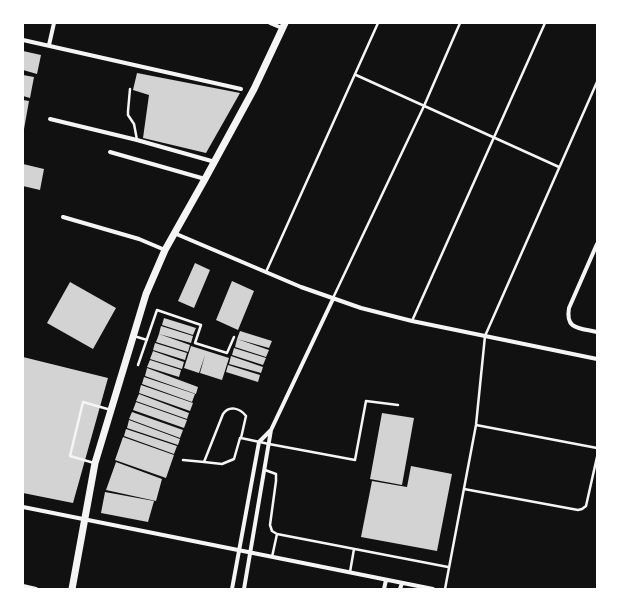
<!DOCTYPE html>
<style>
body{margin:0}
#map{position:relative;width:620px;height:612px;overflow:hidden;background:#111;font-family:Barlow,sans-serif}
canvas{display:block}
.frame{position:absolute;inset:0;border:24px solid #fff;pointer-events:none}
</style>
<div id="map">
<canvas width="620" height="612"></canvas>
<div class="frame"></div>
</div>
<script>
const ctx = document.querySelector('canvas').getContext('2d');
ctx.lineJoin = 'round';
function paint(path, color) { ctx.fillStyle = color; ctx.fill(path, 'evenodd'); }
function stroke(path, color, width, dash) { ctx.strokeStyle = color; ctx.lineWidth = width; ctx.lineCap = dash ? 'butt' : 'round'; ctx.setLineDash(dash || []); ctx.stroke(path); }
paint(new Path2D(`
 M23 51 41 55 37 74 23 70Z
 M137 73 240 93 206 153 143 138 149 95 133 90Z
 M23 75 34 77 30 98 23 96Z
 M23 100 29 101 24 129H23Z
 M23 164 44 169 40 190 23 186Z
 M195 263 210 270 194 308 178 301Z
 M232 281 254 291 238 330 216 320Z
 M70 282 116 308 93 349 47 323Z
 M164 318 196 328 193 335 162 325Z
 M161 326 193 336 191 343 159 334Z
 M240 331 272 341 269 348 237 339Z
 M159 334 190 345 188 352 156 342Z
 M237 339 269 350 266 357 235 347Z
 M155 343 187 353 185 360 153 350Z
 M191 346 229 358 222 380 200 373 205 355 199 373 184 368Z
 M234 348 266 358 263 365 232 355Z
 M153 351 184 362 182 369 150 359Z
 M231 356 263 367 261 373 229 364Z
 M23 357 108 378 73 503 23 493Z
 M150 360 181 370 179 377 147 367Z
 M228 365 260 375 258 382 226 372Z
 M147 368 198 387 196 394 145 376Z
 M144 377 195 394 192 402 142 384Z
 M141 385 193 403 190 411 139 393Z
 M139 394 189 413 187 419 136 401Z
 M136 402 187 420 184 428 133 410Z
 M132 412 183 430 180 438 129 419Z
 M382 413 414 418 402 485 370 479Z
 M129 420 180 439 178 445 127 428Z
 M126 429 177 446 174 454 124 436Z
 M123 437 174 455 166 478 115 460Z
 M116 462 162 479 156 501 106 490Z
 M411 466 452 474 437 551 361 537 372 481 407 487Z
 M105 492 154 501 148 522 101 513Z`), '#d3d3d3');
stroke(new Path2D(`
 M356 75 559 167
 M130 89 128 111V115L134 124 137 140
 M266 272 378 23
 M333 298 424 106 460 23
 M412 321 545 23
 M134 336 147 340
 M138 365 157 310 201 325 195 343 227 353 234 337
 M476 425 597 448
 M183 460 204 462 223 414C229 405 240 408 246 416L241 438 269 444 355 460 366 401 398 405
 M204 462 222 464 234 459 240 438
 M94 463 70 456 83 402 111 410
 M265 470 276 474V481L270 525 272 531 277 534 448 567
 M464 489 578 510 582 509 586 506 597 457
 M272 557 277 534
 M350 572 354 549
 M445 589 476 425 485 336 597 82`), '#f5f5f5', 2.5);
stroke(new Path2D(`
 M270 23 282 28
 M23 40 241 89
 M49 45 54 23
 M50 119 137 140 215 162
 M110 152 205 179
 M63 217 139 239 165 250
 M174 233 301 287 361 308 412 321 597 359
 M597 244 569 308C565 330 580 328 597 332
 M271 430 333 299
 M23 507 433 589
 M23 586 36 589
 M232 589 259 442 271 430 244 589
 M384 589 386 580
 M400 589 402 583`), '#f5f5f5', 4);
stroke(new Path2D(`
 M72 589 95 463 146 294 165 250 205 179 254 89 285 23`), '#f5f5f5', 7);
</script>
